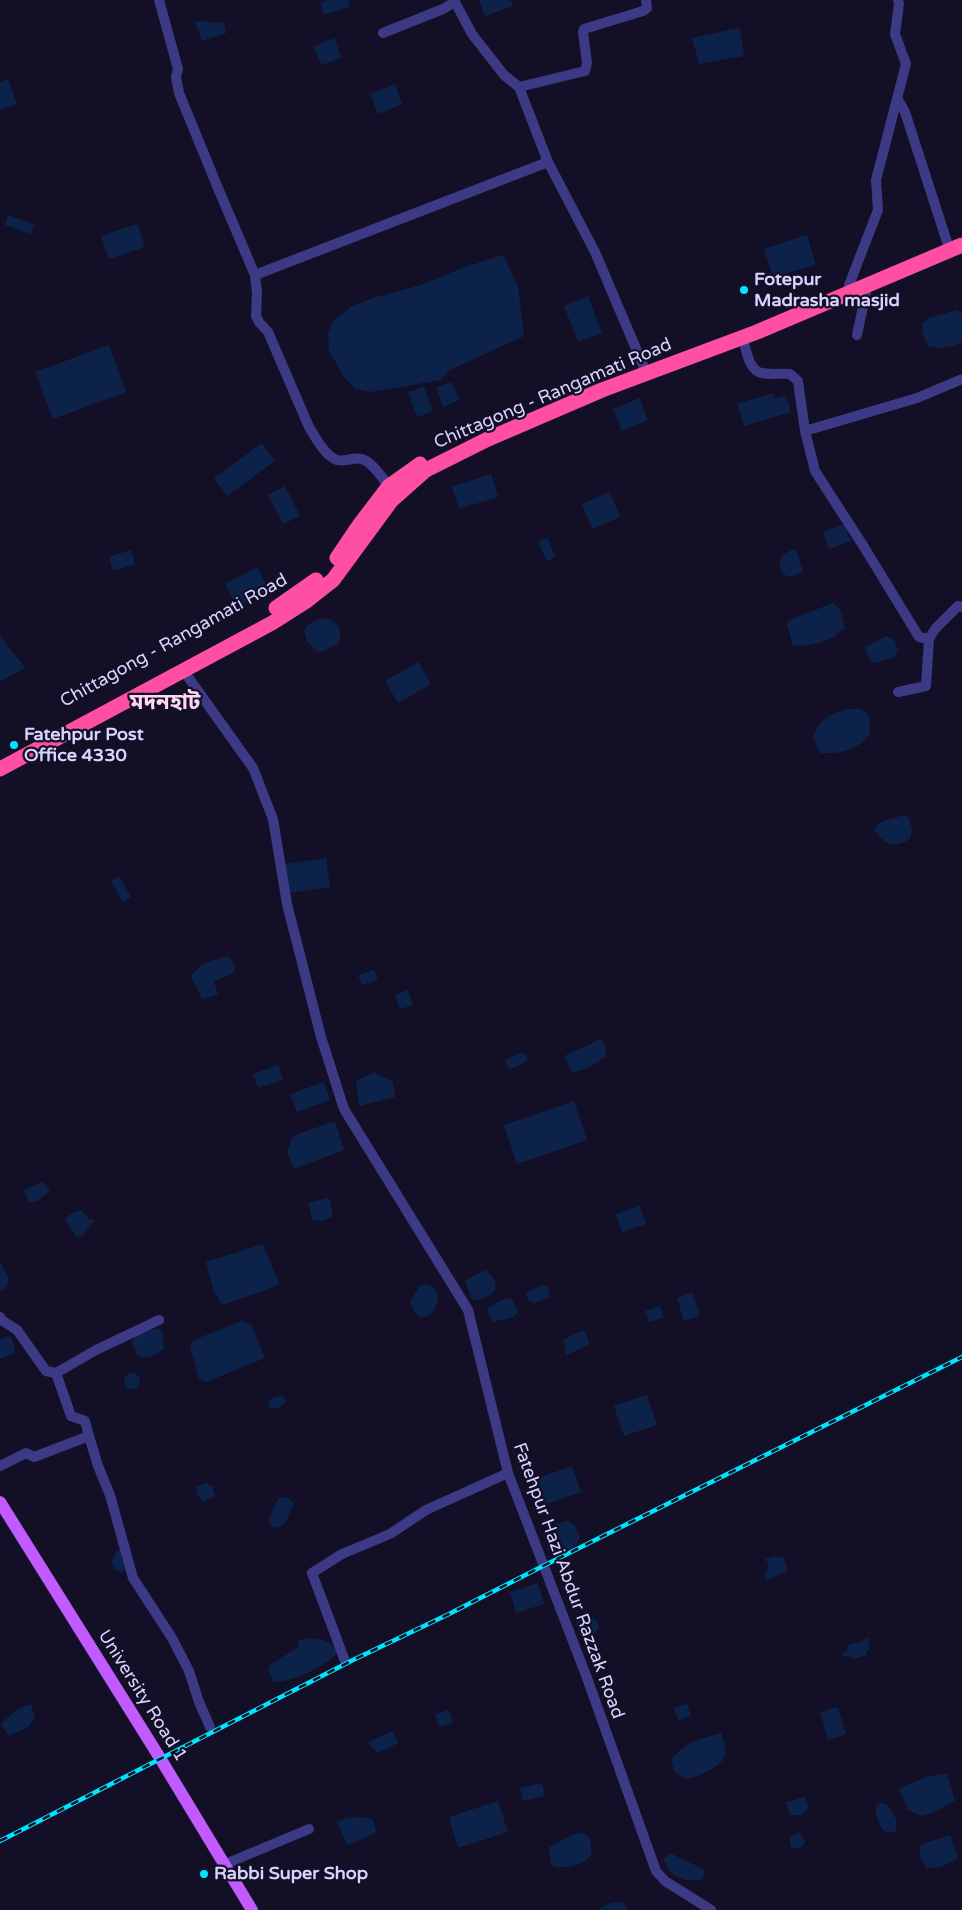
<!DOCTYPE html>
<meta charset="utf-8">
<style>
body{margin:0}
canvas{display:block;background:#130f26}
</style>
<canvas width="962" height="1910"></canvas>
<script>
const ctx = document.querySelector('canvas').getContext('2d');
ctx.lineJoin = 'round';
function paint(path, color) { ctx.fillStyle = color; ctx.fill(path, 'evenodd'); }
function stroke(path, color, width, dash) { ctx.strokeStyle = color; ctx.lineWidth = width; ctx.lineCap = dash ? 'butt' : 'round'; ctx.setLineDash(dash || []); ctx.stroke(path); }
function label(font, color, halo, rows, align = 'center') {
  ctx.font = font + ' "Varela Round","Noto Sans Bengali",sans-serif'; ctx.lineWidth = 4.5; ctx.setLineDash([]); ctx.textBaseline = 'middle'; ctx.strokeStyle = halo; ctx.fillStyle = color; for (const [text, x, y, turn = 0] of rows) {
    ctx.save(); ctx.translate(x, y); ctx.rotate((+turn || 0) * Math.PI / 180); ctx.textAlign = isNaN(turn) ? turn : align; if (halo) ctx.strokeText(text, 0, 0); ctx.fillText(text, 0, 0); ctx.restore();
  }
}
paint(new Path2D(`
 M328 0H348L350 7 324 15 320 3Z
 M479 0H511L513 6 485 16Z
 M195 21 224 23 226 33 202 41Z
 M740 28 744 56 699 64 692 38Z
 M335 38 341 58 321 65 314 46Z
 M8 79 17 104 0 110V82Z
 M395 84 402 104 378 114 370 94Z
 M8 215 34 224 31 234 5 225Z
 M137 224 145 247 109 259 101 236Z
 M807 235 816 265 773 277 764 249Z
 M503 255 518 286 524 336 450 370 440 380 371 392 356 389 343 376 329 350 328 333 333 321 351 307 373 298 421 285 462 268Z
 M588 296 602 333 578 342 564 306Z
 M956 310 962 313V342C950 348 941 349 929 347L923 335 922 323 929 318Z
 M109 345 126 392 53 419 35 372Z
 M452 382 459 400 443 407 436 388Z
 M424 387 433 411 417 417 408 392Z
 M773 393 775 399 786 396 791 412 744 426 737 404Z
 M640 398 648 420 622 431 613 409Z
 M262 443 275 461 227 496 214 478Z
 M491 474 498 497 459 509 452 487Z
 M285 486 300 516 283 524 268 495Z
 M610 492 620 517 592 529 582 504Z
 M844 524 851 541 829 549 823 532Z
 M547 538 556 557 547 561 538 542Z
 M794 549 797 552 803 572 790 577 783 574 779 562 782 555Z
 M131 550 135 564 113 571 109 557Z
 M257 567 269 590 237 607 225 584Z
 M833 603 840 609 845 628C827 643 816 645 793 646L787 623 794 618Z
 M327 618C340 626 342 627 339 643L324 651 317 652 307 641 304 631C308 622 317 619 327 618Z
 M0 635 25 668 0 681Z
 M886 636 895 641 898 650 895 657 875 663 869 660 865 647Z
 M418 662 431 684 398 703 385 681Z
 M846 709H859L866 712 869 719 870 733C858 751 841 754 820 753L813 737C820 719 828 716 846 709Z
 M905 815 909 818 912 830 910 839C895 849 883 844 875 830L876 826 883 821Z
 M326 858 330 887 289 893 285 864Z
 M119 876 131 897 123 902 111 881Z
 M227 956C233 960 236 965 234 972L214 982 218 994 202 999 191 977C199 963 213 960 227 956Z
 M374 970 378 980 362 985 358 975Z
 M408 990 413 1005 400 1009 395 995Z
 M598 1039 603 1041 607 1055C599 1062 583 1072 572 1072L565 1057 566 1055 591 1044Z
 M522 1052 526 1055 527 1060 521 1065 509 1069 505 1060Z
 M278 1065 283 1080 258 1088 253 1074Z
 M374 1072 393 1082 395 1097 359 1106 356 1081Z
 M324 1082 330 1100 297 1112 290 1094Z
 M574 1101 587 1140 517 1164 504 1125Z
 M335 1121 344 1150 294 1169 287 1152 293 1136Z
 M43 1182 50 1191 37 1201 29 1202 24 1190Z
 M329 1198 333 1215C327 1221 320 1221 312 1220L308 1203Z
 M640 1206 646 1224 622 1232 616 1214Z
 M81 1210 89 1219 95 1220 82 1236H76L65 1219 72 1213Z
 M263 1244 279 1284 263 1291 222 1305 214 1291 206 1262Z
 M0 1262 9 1278 6 1287 0 1292Z
 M486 1270C505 1287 494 1299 472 1300L465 1281 469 1278Z
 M427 1284C446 1290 438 1316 420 1318L414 1311 410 1302 420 1285Z
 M544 1285 548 1287 550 1298 534 1303 529 1301 526 1295 528 1291Z
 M692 1292 700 1316 684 1321 677 1298Z
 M506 1298 512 1299 518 1312 514 1317 492 1322 487 1309 492 1305Z
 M660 1306 663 1318 649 1322 645 1311Z
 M241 1321 251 1324 265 1358 206 1382 199 1379 190 1346 194 1340Z
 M156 1329H160L163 1336 164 1348C159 1354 144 1362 137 1354 135 1351 133 1345 132 1342 137 1331 145 1331 156 1329Z
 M581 1331 586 1333 589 1345 566 1355 563 1340Z
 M9 1336 12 1338 15 1352 3 1358H0V1339Z
 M124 1381a8 8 0 1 1 16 0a8 8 0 1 1-16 0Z
 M647 1395 657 1425 624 1436 614 1406Z
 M279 1396 284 1397 286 1402C282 1407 276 1409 270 1409L268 1403 274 1397Z
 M572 1466 581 1492 541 1506 532 1480Z
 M206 1483 212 1486 215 1496 203 1502 197 1494 196 1487Z
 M280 1497 290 1499 294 1504C285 1517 293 1523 274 1528L268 1523 276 1502Z
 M567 1521C580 1527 585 1541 571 1549 567 1551 560 1553 555 1555L547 1549 551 1528 556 1524Z
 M121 1549 125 1569 122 1572 116 1570 111 1563 116 1552Z
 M775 1556 779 1558 784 1557 788 1571 766 1580 764 1575 769 1568 768 1563 765 1559Z
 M538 1583 544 1604 516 1613 510 1592Z
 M589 1615C595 1617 598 1622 599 1628 595 1635 587 1636 580 1636L576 1624 577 1620Z
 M868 1637 870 1649 866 1651 867 1655 853 1659 849 1656 843 1657 842 1653 847 1650 848 1645 864 1641 865 1639Z
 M309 1638C320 1639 334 1641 337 1653 325 1667 292 1682 274 1682L268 1670 270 1665 298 1647 299 1640Z
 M31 1704 35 1718 28 1727 9 1736 1 1725C9 1714 19 1708 31 1704Z
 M687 1704 691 1716 678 1720 674 1708Z
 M838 1707 846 1734 828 1740 820 1712Z
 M449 1710 453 1723 439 1727 435 1714Z
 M393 1731 398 1743 377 1753 368 1742Z
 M721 1733C730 1756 725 1763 704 1773 697 1776 692 1779 685 1779L675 1772 671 1761C684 1741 699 1740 721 1733Z
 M947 1774 955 1801 935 1812 922 1816 908 1810 899 1789 928 1776Z
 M542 1783 545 1796 523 1801 520 1788Z
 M805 1797 809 1807 801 1815H790L786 1802Z
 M498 1801 508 1832 458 1848 449 1817Z
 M882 1803 888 1805 896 1819V1831C882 1838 878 1821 875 1810L877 1805Z
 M360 1817 372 1819 376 1830 374 1834 347 1845 337 1822 347 1818Z
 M584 1833C593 1839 591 1847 591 1856 579 1867 569 1868 554 1867L551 1863 549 1847 574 1834Z
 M799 1833 805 1841C803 1848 798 1848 791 1848L789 1839 791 1836Z
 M950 1835 958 1858C947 1865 939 1868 926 1868L921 1858 919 1845Z
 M670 1853 705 1870 702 1879C686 1884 668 1876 664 1859Z
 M618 1902 624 1903 627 1910H598L610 1903Z`), '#0c2248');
stroke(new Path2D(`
 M159 0 178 69 176 77 179 93 220 193 255 275 257 293 256 316 259 322 268 332 309 427C316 438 325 456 337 460 345 462 354 457 361 459 372 461 382 478 389 486
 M455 2 472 34 504 75 519 87 548 162 595 252 643 365
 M383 33 443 9 455 2 454 0
 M519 87 585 71 587 63 583 32 584 29 643 11 647 8 646 0
 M897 98 905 112 947 242
 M255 275 548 162
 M849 285 878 210 876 180 906 64 895 34 899 4 898 0
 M857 335 868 283
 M742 336C746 347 748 371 762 373 771 375 781 373 790 374L798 381 805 431 917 398 962 379
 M805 431 815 471 864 547 919 637 929 639
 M183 670 253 768 273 819 287 904 321 1037 344 1109 468 1310 508 1473 587 1678 656 1871 665 1881 711 1910
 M898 692 926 686 929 639 935 629 958 606 962 607
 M0 1317 3 1321 17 1330 46 1371 56 1373
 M89 1436 98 1466 110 1495 133 1578 172 1638 189 1671 199 1702 210 1727
 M0 1466 26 1453 34 1457 89 1436 85 1421 71 1416 56 1373 96 1350 159 1320
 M345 1661 312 1573 342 1554 390 1534 426 1510 508 1473
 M223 1865 309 1829`), '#3d3a85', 10);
stroke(new Path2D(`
 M0 1502 160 1758 252 1910`), '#c25bff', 12);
stroke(new Path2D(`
 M337 558 360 524 389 486 420 464
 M276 608 316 580
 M0 769 272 623 305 602 333 580 391 501 426 470 488 439 602 390 757 332 962 245`), '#ff4fa3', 15);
const rail = new Path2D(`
 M0 1841 353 1660 449 1614 543 1566 962 1357`);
stroke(rail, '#00e5ff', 4.5);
stroke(rail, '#130f26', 2.5, [8]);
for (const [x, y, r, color] of [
 [744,290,5,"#00e5ff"],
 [14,745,5,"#00e5ff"],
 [204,1874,5,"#00e5ff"]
]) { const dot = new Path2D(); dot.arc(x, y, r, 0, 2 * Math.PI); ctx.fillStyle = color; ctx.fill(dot); stroke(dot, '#130f26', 2); }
label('bold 18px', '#d9d4ff', '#130f26', [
 ["Fotepur",754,280],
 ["Madrasha masjid",754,301],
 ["Fatehpur Post",24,735],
 ["Office 4330",24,756],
 ["Rabbi Super Shop",214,1874]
], 'left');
label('18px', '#d9d4ff', '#130f26', [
 ["Chittagong - Rangamati Road",553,394,-23],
 ["Chittagong - Rangamati Road",174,641,-29],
 ["Fatehpur Hazi Abdur Razzak Road",568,1581,70],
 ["University Road 1",142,1696,58]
]);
label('bold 22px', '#ffd6f0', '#130f26', [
 ["মদনহাট",165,703]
]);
</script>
